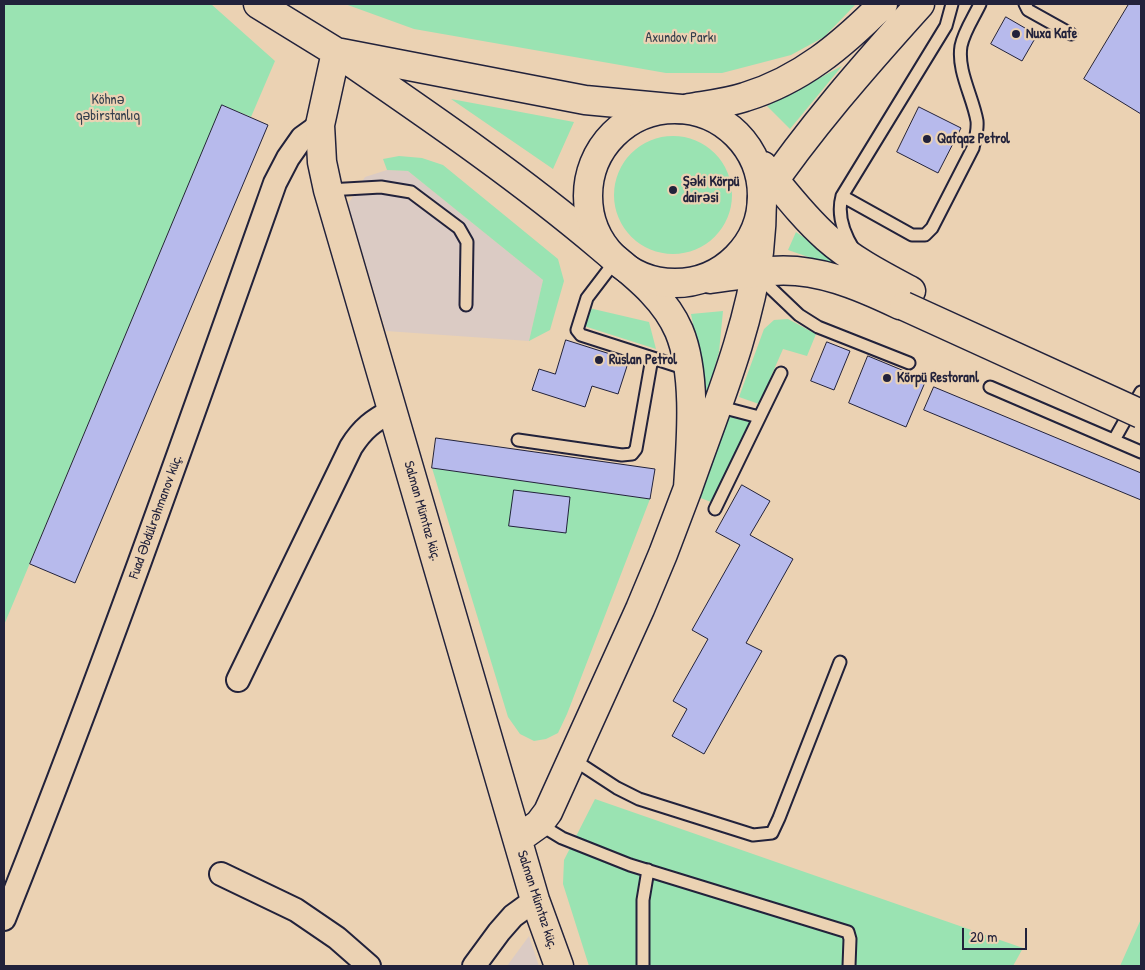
<!DOCTYPE html>
<meta charset="utf-8">
<style>
body{margin:0}
#map{position:relative;width:1145px;height:970px;overflow:hidden;background:#ebd2b3;font-family:"Patrick Hand",sans-serif}
canvas{display:block}
.frame{position:absolute;inset:0;border:5px solid #22223b;pointer-events:none}
.scale{position:absolute;left:962px;top:928px;width:65px;height:22px;box-sizing:border-box;border:2px solid #22223b;border-top:0;padding-left:6px;font-size:15px;line-height:18px;white-space:nowrap;color:#22223b;-webkit-text-stroke:4px #ebd2b3;paint-order:stroke}
</style>
<div id="map">
<canvas width="1145" height="970"></canvas>
<div class="frame"></div>
<div class="scale">20 m</div>
</div>
<script>
const ctx = document.querySelector('canvas').getContext('2d');
ctx.lineJoin = 'round';
function paint(path, color) { ctx.fillStyle = color; ctx.fill(path, 'evenodd'); }
function stroke(path, color, width, dash) { ctx.strokeStyle = color; ctx.lineWidth = width; ctx.lineCap = dash ? 'butt' : 'round'; ctx.setLineDash(dash || []); ctx.stroke(path); }
function label(font, color, halo, rows, align = 'center') {
  ctx.font = font + ' "Patrick Hand",sans-serif'; ctx.lineWidth = 4.5; ctx.setLineDash([]); ctx.textBaseline = 'middle'; ctx.strokeStyle = halo; ctx.fillStyle = color; for (const [text, x, y, turn = 0] of rows) {
    ctx.save(); ctx.translate(x, y); ctx.rotate((+turn || 0) * Math.PI / 180); ctx.textAlign = isNaN(turn) ? turn : align; if (halo) ctx.strokeText(text, 0, 0); ctx.fillText(text, 0, 0); ctx.restore();
  }
}
paint(new Path2D(`
 M387 170 408 171 543 280 529 341 386 331 348 204 365 177Z
 M529 936 539 966H507Z`), '#dbcbc4');
paint(new Path2D(`
 M4 4H211L275 61 251 117 222 105 4 625Z
 M345 4H856L824 37 791 55 722 73H666L414 29Z
 M842 66 790 129 767 106Z
 M451 99 574 122 553 169Z
 M614 195a59 59 0 1 1 118 0a59 59 0 1 1-118 0Z
 M399 156 422 158 443 165 558 259 564 281 550 330 529 341 543 280 408 171 387 170 383 159Z
 M796 232 858 274 788 250Z
 M589 308 649 322 656 349 584 326Z
 M723 311 719 352 701 416 700 359 691 314Z
 M788 319 816 334 807 356 783 349 759 404 739 397 764 329 774 320Z
 M729 416 750 422 711 502 698 497Z
 M432 468 650 499 567 714 558 733 546 739 534 741 520 734 508 717Z
 M595 799 1023 948 1013 966H589L563 884 564 860Z
 M1141 919V966H1120Z`), '#9ae3b2');
const building = new Path2D(`
 M1129 4H1141V114L1084 79Z
 M1006 17 1037 35 1022 61 991 44Z
 M222 105 268 125 75 583 30 564Z
 M919 107 961 128 938 173 897 152Z
 M566 340 629 360 618 394 592 386 585 407 532 390 539 369 555 374Z
 M827 342 850 351 834 390 811 381Z
 M868 356 926 380 906 427 849 403Z
 M934 387 1141 473V500L924 410Z
 M436 438 655 469 650 499 432 468Z
 M742 485 770 501 750 535 793 559 746 643 762 651 704 754 672 736 687 709 673 701 708 639 692 630 740 545 716 532Z
 M514 490 570 497 566 533 509 526Z`);
paint(building, '#b7baec');
stroke(building, '#22223b', 1);
const lane = new Path2D(`
 M1025 4 1028 10 1071 34
 M328 190 381 187 411 192 459 228 467 242 466 305
 M842 196 912 235H925L932 228 973 148C975 139 978 131 977 121 973 97 957 71 961 46 964 31 974 17 980 4
 M854 250C844 234 837 214 842 196L946 26 952 4
 M616 260 587 298 577 330 581 335 687 369
 M757 275 799 315 818 327 909 363
 M990 387 1141 452
 M717 406 759 417
 M518 440 622 455 632 454 636 449 652 358
 M1114 440 1141 392
 M715 509 781 373
 M571 758 617 788 639 799 753 835 772 833 779 818 840 662
 M539 824 562 838 630 865 848 932 850 939 849 966
 M643 966V900L648 870`);
const street = new Path2D(`
 M238 680 351 447C363 428 373 421 393 410
 M221 874 296 910 337 938 369 966
 M4 919C101 676 188 429 275 183L288 158 302 138 320 125
 M474 966 499 932 513 916 535 900`);
const secondary = new Path2D(`
 M258 4 336 52 320 125 322 162 328 190 535 900 559 966
 M681 109 585 100 336 52C426 114 516 175 600 246 629 271 663 294 679 331 697 374 691 441 688 488 715 410 748 334 759 252 761 234 762 216 762 198
 M518 839 539 824 548 812 640 609 663 554 688 488`);
const highway = new Path2D(`
 M689 108C707 105 727 103 745 97 801 80 842 45 883 4
 M588 196a87 87 0 1 1 174 0a87 87 0 1 1-174 0Z
 M763 166C783 190 803 217 827 238 852 260 881 275 911 291
 M762 198C809 129 864 66 920 4
 M710 279C730 276 751 273 771 271 817 267 860 286 900 305`);
stroke(lane, '#22223b', 15);
stroke(street, '#22223b', 26);
stroke(secondary, '#22223b', 31);
stroke(highway, '#22223b', 31);
stroke(lane, '#ebd2b3', 11);
stroke(street, '#ebd2b3', 22);
stroke(secondary, '#ebd2b3', 28);
stroke(highway, '#ebd2b3', 28);
const highwayBridge = new Path2D(`
 M904 306 1141 414`);
stroke(highwayBridge, '#22223b', 31, []);
stroke(highwayBridge, '#ebd2b3', 28);
for (const [x, y, r, color] of [
 [1016,34,5,"#22223b"],
 [927,139,5,"#22223b"],
 [673,190,5,"#22223b"],
 [599,360,5,"#22223b"],
 [887,378,5,"#22223b"]
]) { const dot = new Path2D(); dot.arc(x, y, r, 0, 2 * Math.PI); ctx.fillStyle = color; ctx.fill(dot); stroke(dot, '#ebd2b3', 2); }
label('bold 14px', '#22223b', '#ebd2b3', [
 ["Nuxa Kafe",1026,34],
 ["Qafqaz Petrol",937,139],
 ["Şəki Körpü",683,182],
 ["dairəsi",683,198],
 ["Ruslan Petrol",609,360],
 ["Körpü Restoranl",897,378]
], 'left');
label('14px', '#343f4d', '#ebd2b3', [
 ["Axundov Parkı",681,38],
 ["Köhnə",108,100],
 ["qəbirstanlıq",108,116]
]);
label('14px', '#22223b', '#ebd2b3', [
 ["Salman Mümtaz küç.",422,511,74],
 ["Fuad Əbdülrəhmanov küç.",156,517,-70],
 ["Salman Mümtaz küç.",537,900,72]
]);
</script>
